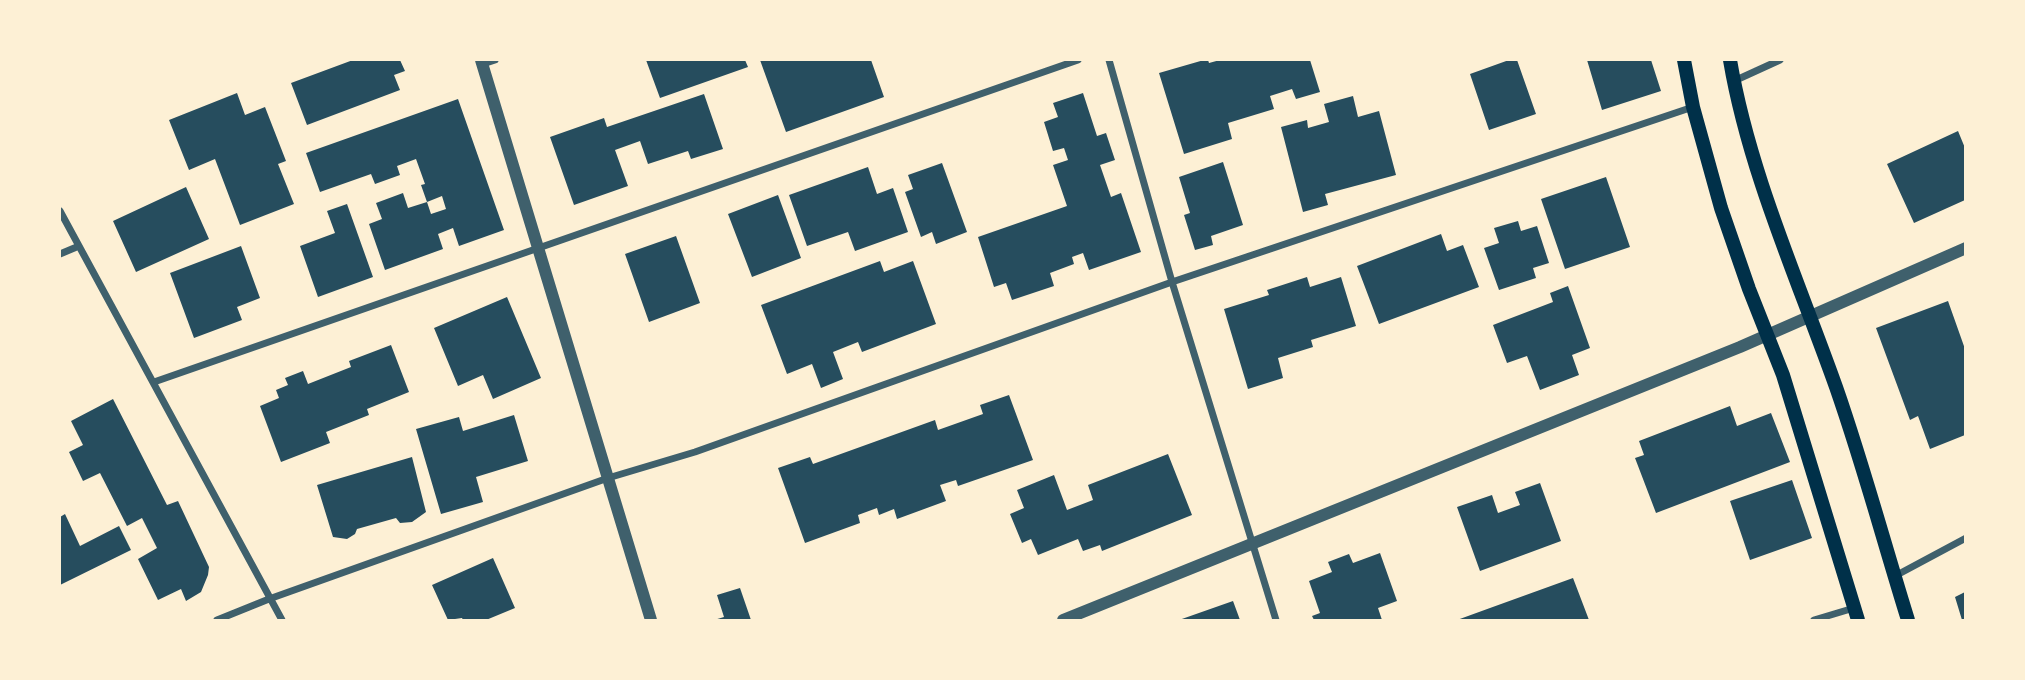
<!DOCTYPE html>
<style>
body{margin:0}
#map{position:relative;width:2025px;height:680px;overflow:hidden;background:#fdf0d5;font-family:Helvetica,sans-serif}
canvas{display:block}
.frame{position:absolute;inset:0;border:61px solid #fdf0d5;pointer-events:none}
</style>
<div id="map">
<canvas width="2025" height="680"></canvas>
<div class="frame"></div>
</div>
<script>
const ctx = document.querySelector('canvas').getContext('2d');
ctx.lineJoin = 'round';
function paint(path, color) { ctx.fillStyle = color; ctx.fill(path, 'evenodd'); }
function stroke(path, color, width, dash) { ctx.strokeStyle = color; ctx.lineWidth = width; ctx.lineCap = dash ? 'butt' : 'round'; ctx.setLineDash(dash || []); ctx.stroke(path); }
paint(new Path2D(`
 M353 60H400L405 71 394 75 400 90 307 125 291 83Z
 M646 60H745L748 67 660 98Z
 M760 60H871L884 97 786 132Z
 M1204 60H1208L1209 63 1220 60H1310L1320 92 1296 99 1292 89 1270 96 1274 109 1228 123 1232 139 1184 154 1159 73Z
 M1509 60H1517L1536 114 1489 130 1470 74Z
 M1587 60H1651L1661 91 1602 110Z
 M237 93 245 115 265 107 286 161 278 164 294 204 240 225 215 159 189 170 169 120Z
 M1083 93 1097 136 1106 133 1115 160 1100 165 1111 197 1121 193 1141 252 1089 270 1083 253 1072 257 1074 264 1050 273 1054 286 1012 300 1006 283 994 287 978 237 1067 206 1053 165 1068 160 1064 148 1053 151 1044 122 1058 117 1053 103Z
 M704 94 723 149 691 159 688 151 648 164 640 141 615 150 628 186 574 205 550 137 604 118 607 127Z
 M1353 96 1358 117 1379 111 1396 175 1325 194 1328 205 1303 212 1281 127 1307 120 1308 128 1329 122 1324 104Z
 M458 99 504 230 459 246 453 228 438 234 443 249 385 270 369 224 382 219 376 203 403 193 408 208 427 202 431 214 446 209 442 196 427 202 421 185 425 184 416 159 397 166 400 175 375 184 371 174 320 192 306 153Z
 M1958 131 1965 148V200L1914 223 1887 164Z
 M1223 162 1243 225 1211 236 1213 245 1195 250 1184 215 1190 213 1179 177Z
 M942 163 967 232 936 244 932 232 921 237 905 192 913 189 908 175Z
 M868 167 877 194 893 188 908 232 855 251 848 232 807 246 789 195Z
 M1606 177 1630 247 1565 269 1541 199Z
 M186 187 209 239 136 272 113 221Z
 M778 195 801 258 752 277 728 214Z
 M347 204 373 277 318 297 300 246 335 233 327 211Z
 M1518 221 1521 231 1537 226 1549 263 1533 268 1536 278 1499 290 1484 248 1499 243 1494 228Z
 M1441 234 1447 251 1463 245 1479 287 1379 324 1357 266Z
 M676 236 700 303 649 322 625 254Z
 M241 246 260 298 237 307 242 320 194 338 170 273Z
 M880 261 884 272 913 261 936 324 862 352 858 342 833 352 843 379 821 388 812 364 787 374 761 305Z
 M1307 277 1310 287 1341 277 1356 326 1311 340 1313 347 1278 358 1283 378 1248 389 1224 309 1269 295 1267 290Z
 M1568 286 1590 348 1572 355 1579 375 1540 390 1527 356 1507 363 1493 325 1553 302 1550 293Z
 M507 297 541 378 493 399 483 375 458 386 434 328Z
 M1948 301 1965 349V435L1930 449 1918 416 1910 420 1876 328Z
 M391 345 409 392 367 409 369 415 326 432 330 443 281 462 260 406 279 398 276 390 288 385 285 378 303 371 308 384 351 367 349 361Z
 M1009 395 1033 460 958 486 956 480 940 485 946 501 897 519 894 509 879 515 877 508 858 515 860 523 805 543 778 468 810 457 813 464 935 420 938 430 983 414 980 405Z
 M113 399 167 505 178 501 209 567 208 575 201 592 186 601 181 589 158 600 138 559 157 548 142 518 127 526 100 473 83 481 69 452 83 445 71 421Z
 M1730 406 1737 426 1771 413 1790 462 1656 513 1635 458 1644 455 1639 441Z
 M514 415 528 461 476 477 483 502 441 514 416 429 459 417 463 431Z
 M1168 454 1192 515 1102 551 1100 545 1083 551 1078 539 1038 555 1031 539 1022 543 1010 514 1024 508 1017 490 1054 475 1067 510 1093 500 1088 485Z
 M412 457 426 512 412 522 400 523 396 518 357 529 355 534 347 539 333 537 317 485Z
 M1792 480 1812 538 1750 560 1730 501Z
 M1540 483 1561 541 1480 571 1457 507 1492 495 1498 513 1520 505 1515 492Z
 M65 514 80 546 119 526 131 550 60 585V517Z
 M1380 553 1397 601 1378 608 1382 620H1314L1312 616 1320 613 1309 581 1332 572 1328 562 1349 554 1353 563Z
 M493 558 515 608 486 620H463L462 618 448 620 432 585Z
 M1573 578 1589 620H1457L1490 608Z
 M740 588 751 620H714L724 617 717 595Z
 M1965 592V620H1962L1955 597Z
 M1233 601 1240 620H1179Z`), '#264d5e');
stroke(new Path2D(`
 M1109 60 1172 282 1276 620
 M483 64 495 60
 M1734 81 1780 60
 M60 211 282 620
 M60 254 79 246
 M154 382 1078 60
 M1895 576 1966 538
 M217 620 269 599 608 478 695 452 1172 282 1693 107
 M1814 620 1854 608`), '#3f606c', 7);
stroke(new Path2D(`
 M481 60 651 620
 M1063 620 1740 347 1966 248`), '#3f606c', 12);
stroke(new Path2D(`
 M1684 60 1693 107 1721 208 1749 289 1783 375 1858 620
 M1730 60C1749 172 1798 280 1836 387 1863 464 1884 543 1908 620`), '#003049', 14);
</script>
